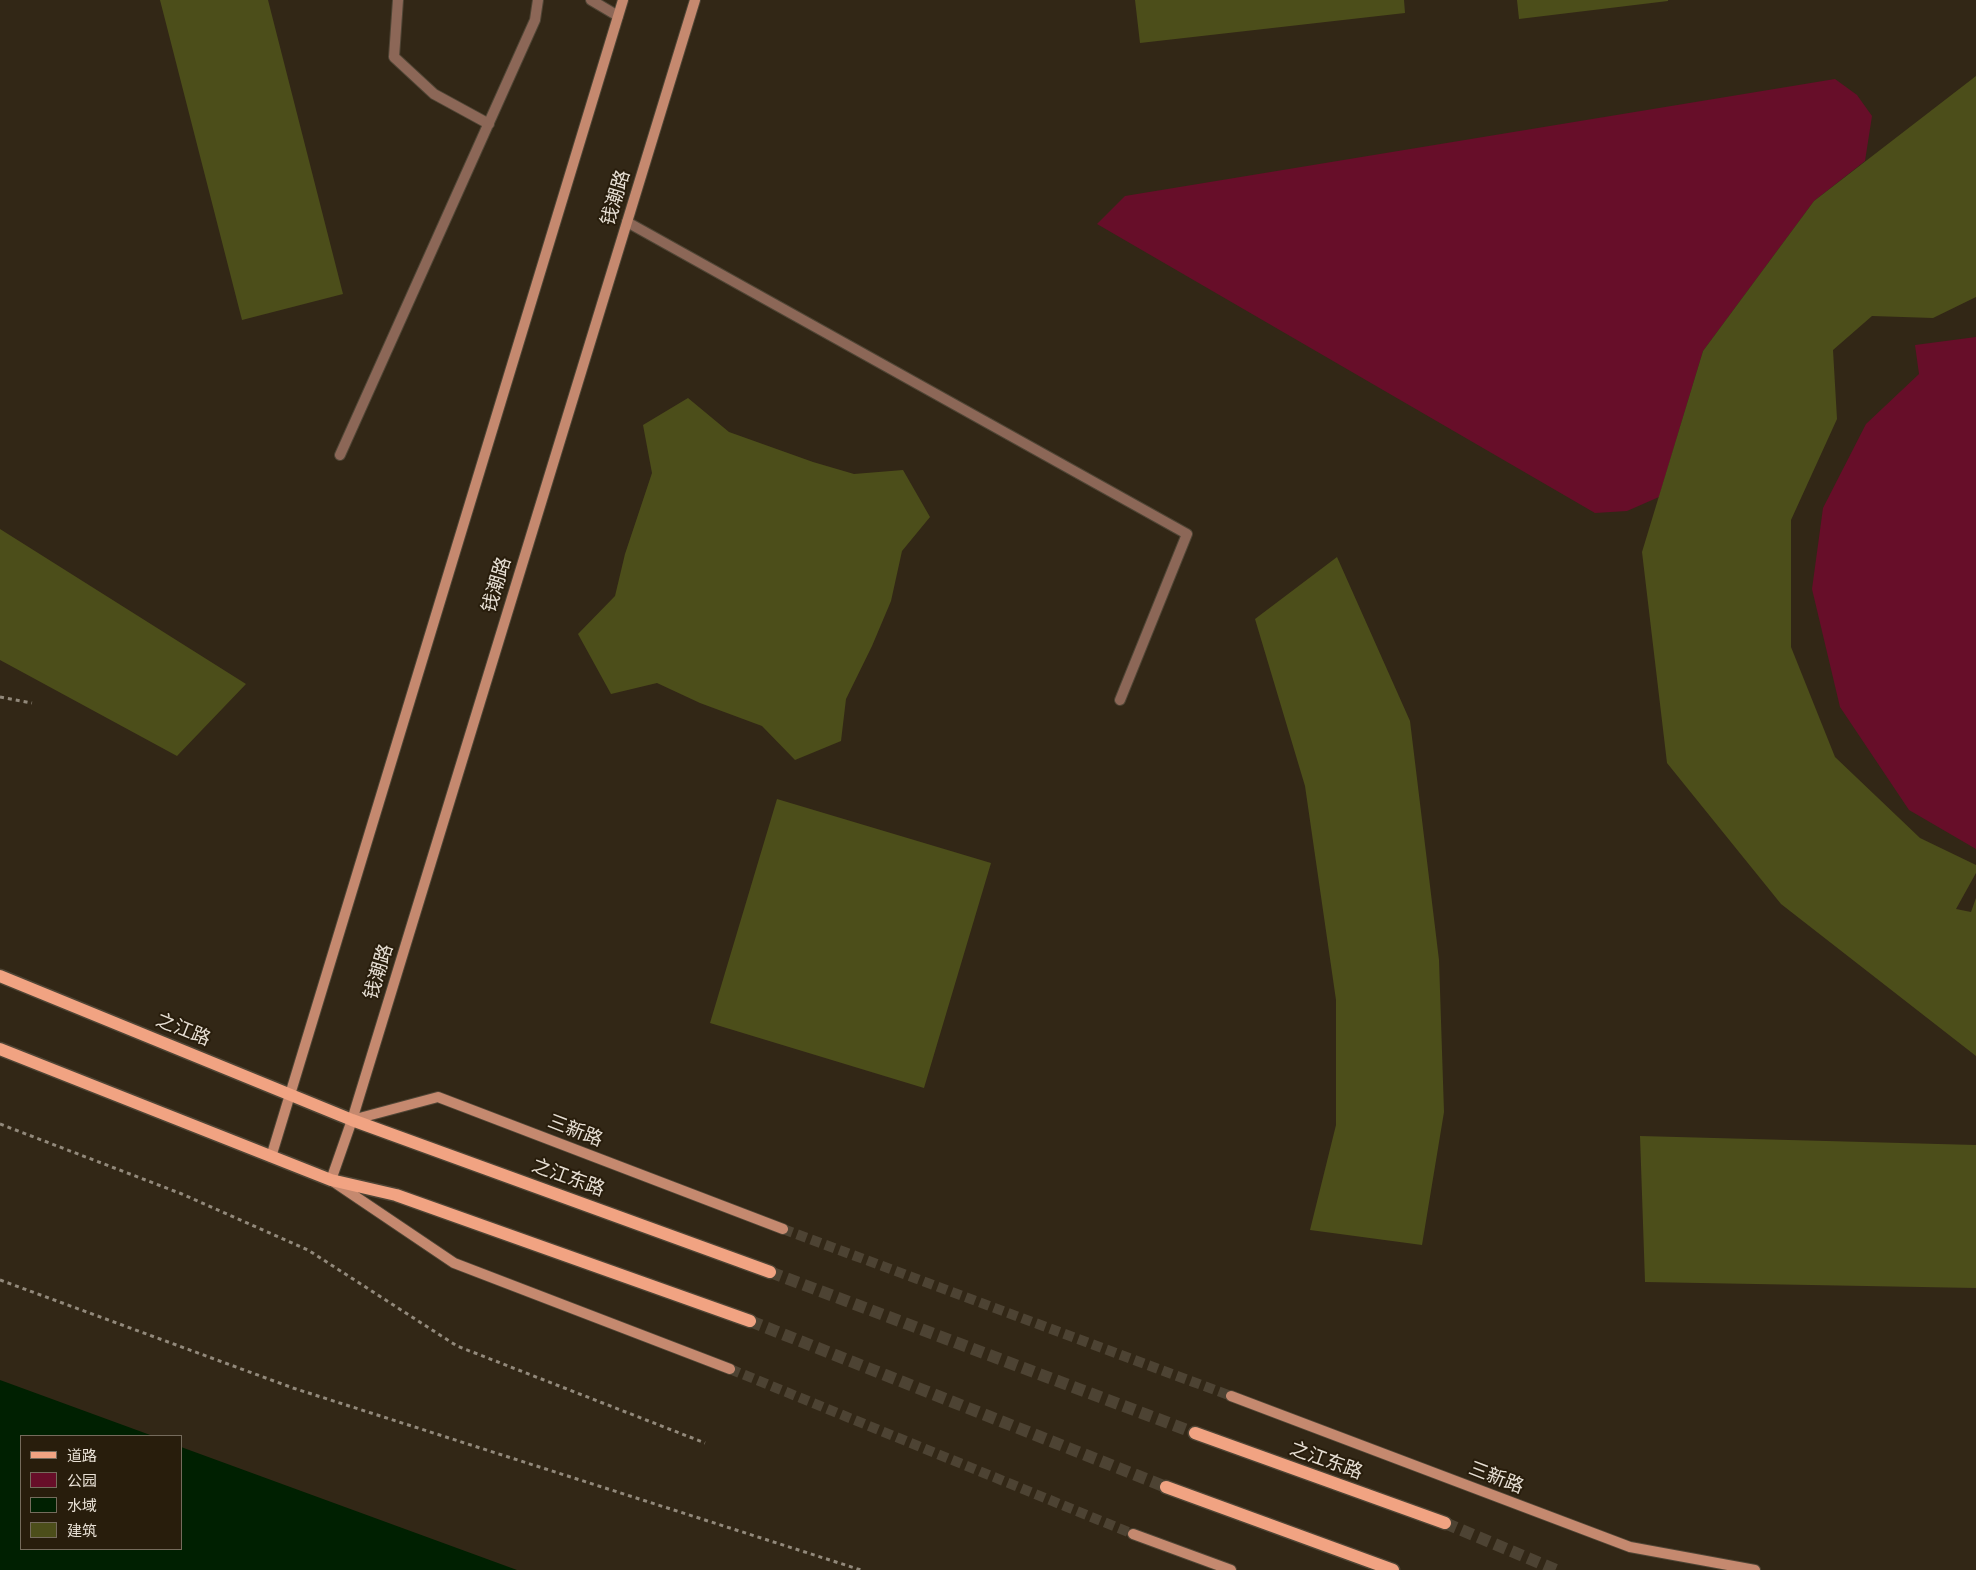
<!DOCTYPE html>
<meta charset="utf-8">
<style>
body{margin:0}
#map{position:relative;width:1976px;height:1570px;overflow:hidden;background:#322716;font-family:"Zilla Slab","Noto Sans SC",serif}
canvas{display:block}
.legend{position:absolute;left:20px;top:1435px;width:162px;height:115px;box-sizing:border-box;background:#281d0c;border:1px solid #756b5c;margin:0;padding:6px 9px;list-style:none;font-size:15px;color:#e8e0d5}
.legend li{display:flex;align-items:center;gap:10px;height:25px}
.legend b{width:25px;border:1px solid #756b5c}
</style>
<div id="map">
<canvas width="1976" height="1570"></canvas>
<ul class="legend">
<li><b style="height:6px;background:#f1a382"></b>道路</li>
<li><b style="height:14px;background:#670e29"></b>公园</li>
<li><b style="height:14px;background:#002001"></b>水域</li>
<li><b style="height:14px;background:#4c4e1a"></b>建筑</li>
</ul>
</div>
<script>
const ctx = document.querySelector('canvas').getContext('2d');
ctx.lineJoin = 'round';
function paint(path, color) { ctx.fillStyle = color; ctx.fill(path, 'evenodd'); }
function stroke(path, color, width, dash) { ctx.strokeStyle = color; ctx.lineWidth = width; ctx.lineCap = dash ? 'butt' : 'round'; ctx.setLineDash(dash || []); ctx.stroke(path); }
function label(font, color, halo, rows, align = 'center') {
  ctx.font = font + ' "Zilla Slab","Noto Sans SC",serif'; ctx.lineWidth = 4; ctx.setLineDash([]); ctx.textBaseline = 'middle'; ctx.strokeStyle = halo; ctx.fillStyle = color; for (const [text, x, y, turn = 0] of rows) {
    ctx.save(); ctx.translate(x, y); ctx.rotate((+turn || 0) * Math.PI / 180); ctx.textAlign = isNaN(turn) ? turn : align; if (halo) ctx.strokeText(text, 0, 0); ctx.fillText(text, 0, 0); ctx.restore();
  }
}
paint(new Path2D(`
 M1835 79 1857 95 1872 116 1865 161 1814 201 1703 351 1659 497 1627 511 1595 513 1097 224 1125 196Z
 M1976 337V849L1909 810 1840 707 1812 589 1823 508 1866 424 1919 374 1915 345Z`), '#670e29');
paint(new Path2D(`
 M0 1380 153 1436H21V1549H181V1447L517 1570H0Z`), '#002001');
paint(new Path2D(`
 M160 0H268L343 294 242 320Z
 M1135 0H1404L1405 13 1140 43Z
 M1517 0H1668V1L1519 19Z
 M1976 76V297L1933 318 1872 316 1833 350 1837 419 1791 520V647L1835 757 1920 838 1976 865V873L1956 909 1971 912 1976 898V1056L1781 904 1667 763 1642 552 1703 351 1814 201Z
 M688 398 729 432 813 462 854 474 903 470 930 517 902 551 891 601 872 646 846 699 841 741 795 760 762 726 700 703 657 683 611 694 578 634 615 596 625 554 652 473 643 425Z
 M0 529 246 684 177 756 0 660Z
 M1337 557 1410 721 1439 960 1444 1112 1422 1245 1310 1230 1336 1125V1000L1305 786 1255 619Z
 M777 799 991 863 924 1088 710 1023Z
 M1640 1136 1976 1145V1288L1645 1282Z`), '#4c4e1a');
stroke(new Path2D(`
 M783 1229 1231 1396
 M730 1369 1133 1534`), '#4d4333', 10, [10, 5]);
stroke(new Path2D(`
 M770 1272 1195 1433
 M750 1321 1166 1487
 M1445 1523 1556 1570`), '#4d4333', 12, [12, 6]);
const lane = new Path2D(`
 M398 0 394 57 434 94 489 124
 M591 0 618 16
 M627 222 1187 534 1120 700
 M340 455 535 20 538 0`);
const secondary = new Path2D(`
 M695 0 352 1120 331 1180 454 1263 730 1369
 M352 1120 438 1097 783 1229
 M271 1157 623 0
 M1231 1396 1630 1547 1755 1570
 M1133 1534 1231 1570`);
const primary = new Path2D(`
 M0 976 352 1120 770 1272
 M0 1049 331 1180 396 1195 750 1321
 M1195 1433 1445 1523
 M1166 1487 1393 1570`);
stroke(lane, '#4f4535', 12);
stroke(secondary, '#4f4535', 12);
stroke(primary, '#4f4535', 15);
stroke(new Path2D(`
 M0 697 32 703
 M0 1124 182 1194 308 1250 457 1346 705 1443
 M0 1280 293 1388 861 1570`), '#92897b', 3, [4, 4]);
stroke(lane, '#8c6757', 10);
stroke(secondary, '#c5896f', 10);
stroke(primary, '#f1a382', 12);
label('19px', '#e8e0d5', '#281d0c', [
 ["钱潮路",616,198,-73],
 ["钱潮路",497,585,-73],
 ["钱潮路",379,972,-73],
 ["之江路",183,1030,22],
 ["三新路",575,1131,21],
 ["之江东路",568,1178,20],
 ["之江东路",1326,1461,20],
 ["三新路",1496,1478,21]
]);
</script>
